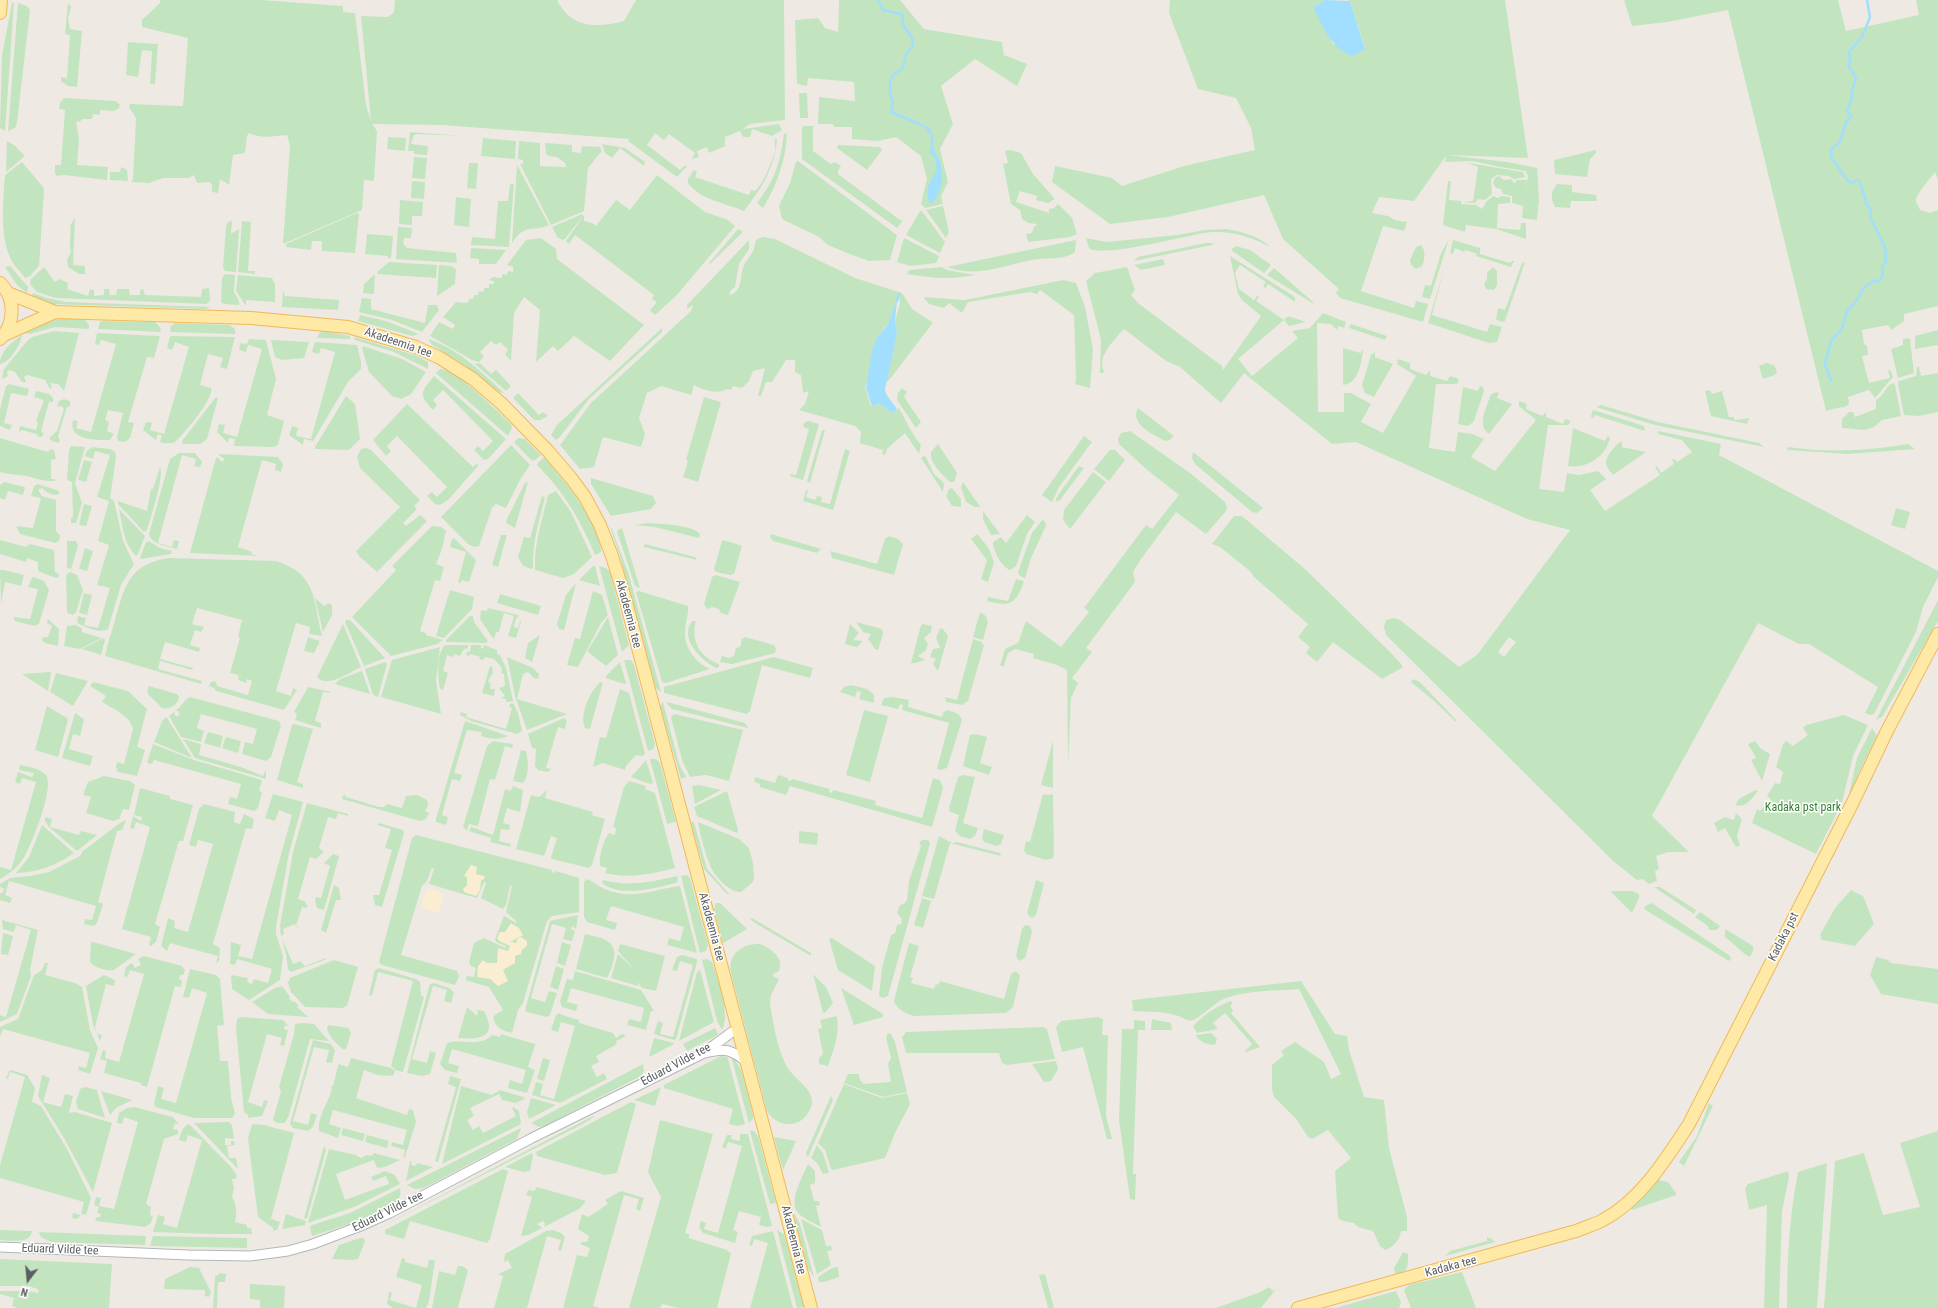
<!DOCTYPE html>
<style>
body{margin:0}
#map{position:relative;width:1938px;height:1308px;overflow:hidden;background:#eeeae3;font-family:"Roboto Condensed",sans-serif}
canvas{display:block}
.north{position:absolute;left:8px;top:1260px;width:40px;height:40px;-webkit-text-stroke:3px #fff;paint-order:stroke;rotate:196deg;font-size:11px;font-weight:700;line-height:16px;text-align:center;color:#5b5f63}
.north::after{content:'';display:block;margin:auto;width:14px;height:18px;background:#5b5f63;clip-path:polygon(50% 0,100% 100%,50% 72%,0 100%)}
</style>
<div id="map">
<canvas width="1938" height="1308"></canvas>
<div class="north">N</div>
</div>
<script>
const ctx = document.querySelector('canvas').getContext('2d');
ctx.lineJoin = 'round';
function paint(path, color) { ctx.fillStyle = color; ctx.fill(path, 'evenodd'); }
function stroke(path, color, width, dash) { ctx.strokeStyle = color; ctx.lineWidth = width; ctx.lineCap = dash ? 'butt' : 'round'; ctx.setLineDash(dash || []); ctx.stroke(path); }
function label(font, color, halo, rows, align = 'center') {
  ctx.font = font + ' "Roboto Condensed",sans-serif'; ctx.lineWidth = 3; ctx.setLineDash([]); ctx.textBaseline = 'middle'; ctx.strokeStyle = halo; ctx.fillStyle = color; for (const [text, x, y, turn = 0] of rows) {
    ctx.save(); ctx.translate(x, y); ctx.rotate((+turn || 0) * Math.PI / 180); ctx.textAlign = isNaN(turn) ? turn : align; if (halo) ctx.strokeText(text, 0, 0); ctx.fillText(text, 0, 0); ctx.restore();
  }
}
paint(new Path2D(`
 M160 0H261L343 6V12L355 13 366 105 371 121 361 16 388 17 394 12 395 0H557C572 29 596 28 624 21L636 0H784L785 120 750 124 743 129 779 124 782 130 772 136 752 129 750 137H743L740 131 725 137V146L709 153 707 147 697 151 699 157 692 159 695 153 669 134 664 140 655 133 647 145 680 170 684 166H687L677 177 628 141 629 139 442 125 372 124 377 131 374 181 364 180 362 210 283 244 290 145 287 135C275 136 260 139 249 133L247 136 245 153 233 155 229 185 220 179 218 193 212 192V185L210 182 197 183 194 175 189 178H163L149 183 131 182 133 179 136 118 129 107 130 104 183 106 188 38 142 27V20L160 3Z
 M839 0H900L924 29 1002 42 1004 55 1027 64 1017 86 975 59 941 86 953 124 940 149 948 182 941 196 943 204 925 208 921 204 927 179 921 156 896 137 878 141 852 139V127H834L833 124H818L819 97 855 101 854 82 808 78 807 86 797 84 795 20 818 18 825 28 838 32Z
 M1170 0H1325L1314 7 1333 44 1365 48 1350 1 1347 0H1505L1528 158 1447 155 1507 162 1537 168 1539 199 1537 220 1522 218 1523 206 1512 203V196L1503 194 1501 189 1496 188 1493 183 1495 178 1499 176 1504 180 1511 179 1514 183 1517 180H1527L1523 205 1528 176 1526 171 1500 167 1473 161 1445 162 1446 156 1414 201 1379 197 1372 213 1388 216 1395 220 1407 222 1404 231 1383 226 1361 291 1414 308 1416 301 1428 304 1423 322 1340 298 1336 293 1339 289 1283 239 1264 195 1168 217 1110 224 1052 182 1055 166 1112 178 1122 186 1184 166 1255 150 1251 128 1236 98 1198 89 1169 13Z
 M1624 0H1838L1846 31 1919 15 1916 0H1938V180L1935 172C1931 177 1915 196 1916 201 1916 203 1919 207 1920 210L1930 213 1938 210V306L1904 314V321L1891 330 1888 325 1862 330 1864 344 1867 346 1868 355 1862 356 1869 383 1890 378 1888 370 1891 371 1893 377 1875 398 1869 390 1848 397 1849 404 1843 408 1842 407 1826 411 1728 10 1667 22 1632 26Z
 M12 3H14L5 131 0 128 2 55Z
 M18 3 27 6 30 10 17 123 15 128 8 131Z
 M68 3 71 7 68 18 70 29 82 31 77 87 68 86 61 81V77L67 78 70 35 65 34Z
 M128 42 158 44 155 84H150L152 51 142 50 138 77 126 75Z
 M799 93H807L808 118H800Z
 M64 98 116 101 120 105 119 108 114 111 100 110V115L93 114 92 119H82L81 121 76 122 79 139 77 165 108 167 107 180 64 175 57 176 55 173V165H61L65 110 59 109 60 103Z
 M803 126H813V151L831 164 835 162 841 166 838 171V174L900 220H903L897 228 802 159V128Z
 M410 132 464 136 418 134 414 135 411 144 428 146 427 155 414 154V151H408Z
 M787 133C786 160 777 185 763 208L757 203C775 180 780 163 784 134Z
 M388 137 406 138 405 151 387 149Z
 M483 138 516 141 515 159 481 156Z
 M775 139H777C775 168 761 189 744 211 726 203 700 200 688 183V179L694 170 697 172 695 177 749 195 751 190 755 191C762 186 773 160 775 151 776 145 774 143 775 139Z
 M7 141 14 145 25 156 6 172Z
 M519 141 540 143V166L566 167 565 163 557 157 549 156 546 154 545 143 572 145V152L581 153 582 146 600 147 602 152 600 153 588 168 584 211 551 225 520 164H523V160L518 159Z
 M602 144 625 148 645 162 644 166 620 148 612 158 605 153Z
 M838 145 880 147 882 150 867 170 837 148Z
 M1010 150 1021 153 1033 174 1055 199 1048 203 1036 200 1037 196 1020 191 1016 202 1049 213V209L1054 208 1058 204 1072 218 1077 234 1070 237 1028 242 1026 234 1032 233 1034 227 1037 224 1028 223 1022 219 1020 210 1011 204 1003 164 1008 163 1005 151Z
 M1596 150V153L1590 159 1587 177 1555 174 1554 160Z
 M414 157 427 158 425 179 412 178Z
 M798 161 897 235 890 260 869 261 847 253 828 245 819 237 782 219 779 206 790 183 796 162Z
 M22 162 43 187 44 192 39 266 30 276 25 278C20 271 12 264 9 255 0 232 3 201 5 175Z
 M469 163H478L476 189 467 188Z
 M1468 163 1523 172 1525 177 1514 179 1509 176 1497 175 1491 179 1492 194 1485 200 1478 199 1475 203 1462 202 1473 201 1478 167Z
 M517 165 549 225C531 233 526 222 512 243Z
 M121 167 127 170 128 181 110 180V172H120Z
 M657 175 705 212 728 220 735 226 676 296 655 315 650 310 657 302 652 299 654 295 575 235 569 244 566 241 584 215V221L592 223 596 226 616 200 630 210Z
 M412 181 425 182 424 199 411 198Z
 M1448 181H1451L1449 200 1461 201V204L1476 205 1482 209 1486 202 1493 196 1497 198 1502 196 1510 197V203L1498 204 1497 228 1520 230 1521 223H1526V239L1496 229 1466 225 1465 232 1443 225Z
 M510 184H514L509 247 471 245 472 237 495 239 498 201H508Z
 M1557 184 1572 185V192L1596 195 1597 201H1571L1570 208 1555 207 1552 200V192Z
 M456 197 471 199 469 227 454 225Z
 M400 200 423 202 422 216H412V225L399 224Z
 M943 206 949 232 946 238 926 210Z
 M920 211H922L945 242 940 253 906 235Z
 M357 213 359 214 355 253 322 251V241H312L311 250 286 247V244Z
 M582 214 583 216 564 240 558 238 552 227Z
 M75 217 73 265 85 266V274H79L68 267 67 260 71 252C68 243 72 235 70 226Z
 M232 221 231 234 239 229 236 272 225 271 223 267 226 226 228 222Z
 M242 221 251 222 248 271H255V274L238 272Z
 M398 227 412 228 411 238H404L403 243 407 248 456 253 457 263 396 259Z
 M738 229 743 232 709 265 710 262Z
 M1226 229C1240 231 1261 237 1270 247 1252 237 1232 231 1212 232 1190 234 1102 259 1089 248L1086 238 1107 242 1177 235 1205 230Z
 M367 234 393 236 391 258H388V256L365 254Z
 M764 237 775 239 855 278 902 293 912 309 932 322V324L890 379 886 382 897 334 895 321 900 303 899 295 888 324 884 328 872 351 870 374 865 387 871 406 880 404 893 413 899 408C904 417 915 440 921 444L919 454 905 433 887 449 885 455 882 454 883 450 860 443 861 432 855 426 799 410 805 404 809 391 803 393 801 375 795 372V360H786L772 382H766L761 396H758L765 368 753 371 749 381 742 388 733 386 731 390 727 389C719 395 703 390 694 385L691 395 661 386 647 393 639 418 645 434 641 447 603 437 594 467 580 469 560 445 591 403 691 311 693 305 687 309V305L749 240V249L739 264 735 287 730 291V295C744 290 739 276 744 265 746 260 751 256 753 251 755 247 754 243 757 239Z
 M541 238 556 249 557 259 644 325 610 361 574 336 558 351 553 346 536 362 540 310 524 297 514 313 511 361 505 354 508 350 500 342 496 345 491 341 480 352 484 356 479 362 472 360 430 336 439 322 453 329 455 325 443 317 456 302 468 303 469 299H473L474 295H478L479 291 484 292V288H489V284H494V281L489 280 493 277 502 278V274L507 275 508 271 513 272V267L507 265 526 240Z
 M904 238 939 256 936 263 910 266 897 262Z
 M1449 239 1430 299 1422 297 1425 285 1431 286 1441 253Z
 M1076 240 1075 252C1063 261 1045 257 1031 260 1003 266 975 278 947 267Z
 M1453 240 1480 248V254L1510 263 1512 261H1514L1511 267 1476 256 1477 254 1466 250 1464 252 1455 248 1453 254 1450 253Z
 M1206 243H1213L1212 245 1134 261 1138 257Z
 M1421 245C1426 250 1425 260 1422 266L1416 269 1411 265 1410 260 1416 247Z
 M1236 246 1250 250 1271 265 1264 273 1231 250Z
 M471 248 506 250 496 264H479V259L470 258Z
 M1230 256 1295 297V302L1268 284 1265 288 1263 286 1266 282 1240 265 1235 273 1239 289 1254 300 1257 296 1259 297 1256 301 1284 320 1288 316 1306 322 1289 326 1284 320 1238 359 1252 376 1298 338 1292 331 1310 328 1323 313 1346 322 1344 328 1338 326 1337 330 1331 324 1317 323 1318 412H1344V393H1351L1371 404 1361 422 1383 433 1416 376 1397 364 1398 359 1410 363V369L1426 375 1430 370V376L1447 381 1450 376 1459 379 1458 383 1456 384H1436L1429 448 1455 452 1458 432 1472 434 1484 439 1471 457 1495 471 1536 420 1519 406V401L1527 404 1526 409 1542 416 1546 412V417L1563 424 1565 419 1571 421 1568 425H1548L1539 489 1564 492 1567 473 1579 475 1598 471 1606 479 1590 490 1605 511 1660 475 1655 467 1657 466 1661 473 1674 464 1672 459H1674L1677 462 1692 452 1682 440 1658 434V431L1721 444 1719 455 1938 571V577L1923 607 1916 632 1874 714 1870 715 1865 713 1878 687 1809 644H1799L1758 623 1652 816 1689 852H1668L1656 856 1659 869 1655 871 1657 881 1649 884 1643 879 1637 880 1613 861 1386 635 1384 627 1386 620 1394 618 1400 620 1459 667 1477 655 1570 530 1527 519 1356 442 1332 444 1244 373 1221 403 1180 367 1166 361 1124 329C1116 338 1096 357 1104 371L1103 373H1100L1101 340 1086 281 1095 273 1127 267 1135 290 1131 295 1138 303 1222 366 1223 370 1261 316 1243 301 1238 294ZM1509 637 1516 642 1504 657 1498 652Z
 M1163 259 1165 265 1141 270 1134 265Z
 M389 262 437 265 436 278 377 274 378 271Z
 M1525 262 1505 321 1503 322 1496 320 1498 308 1505 310 1522 263Z
 M439 265 451 266 456 269 455 284 437 296Z
 M10 266 28 287 27 293 17 285 5 267Z
 M44 267 55 282 60 279 68 283 67 289 88 296 90 289 94 290V296L104 295V289H109L110 295H116L117 289H129L130 295H140V290L143 289 145 295 201 297 202 289 209 288 210 300 207 304 56 298 37 292 30 284 31 279Z
 M942 267 947 270 975 275C952 280 929 278 907 274L909 270Z
 M1493 267 1497 271V285L1494 290 1486 289 1484 284 1487 279V273Z
 M1274 268 1313 302 1314 304 1267 275Z
 M1444 269 1432 315 1487 332 1490 324 1502 327 1497 342 1489 343 1428 323Z
 M225 274 235 275 234 292 239 301V305L224 304 221 302 222 278Z
 M375 274 374 294 363 293 364 284Z
 M238 275 272 278 275 284V302L246 300V306L236 291Z
 M1063 280 1076 283 1085 307 1093 349 1090 388 1075 384 1076 380 1074 315 1040 290 1037 294 1030 292 968 302 962 313 949 303 944 308 929 304 924 298V297L964 300 975 298Z
 M283 290 285 296 339 300 338 310 282 307Z
 M33 293 47 298 65 302 211 307 205 309 50 304 31 296Z
 M362 298 371 299V309L425 323 428 305H437L439 310 422 332 392 320 359 312Z
 M360 315 386 321 419 334 412 336 358 321Z
 M63 318 85 320 89 325V329L55 327 30 334 25 333 47 322Z
 M103 321 155 322 160 327 161 332 98 329 100 322Z
 M175 323 229 325 234 328 236 334 170 332 171 326Z
 M1351 324 1387 336 1385 340 1349 328Z
 M662 328V332L589 399 559 438 556 440 551 435 557 425Z
 M1938 330V345L1915 349V360V336Z
 M54 331 79 333 64 391 58 384 50 383 52 387 50 389 45 380 27 375 24 377 26 382H22L15 372 9 370 7 372 8 376 2 379 4 369 28 340 32 337Z
 M325 331 350 336V339L317 338 320 332Z
 M97 333 160 336 154 358 147 357 128 422 134 423 130 438 125 442 118 441 117 437 123 413 108 410 105 420 109 422 107 431 114 434 110 440C96 440 68 441 73 420L78 421 76 428 91 432 116 344 101 340 99 345 95 344Z
 M22 335C21 344 10 363 0 364 0 351 12 342 22 335Z
 M170 336 235 337 227 369 220 367 223 358 208 354 200 385 211 388C215 398 182 436 174 443H162L160 441 162 436 158 434 156 440 143 430 146 422 152 423 150 430 164 434 189 347 175 342 172 350 167 348Z
 M354 337 415 355 428 362V369L394 352 355 340Z
 M1908 338 1910 339 1914 373 1898 378 1891 349 1903 345V339Z
 M249 339 266 340 276 379 267 415 284 421 278 445 274 447 234 446 235 439 229 438 228 443 217 432 219 424 225 425 223 433 237 437 262 349 248 345 246 352 239 350 240 343 247 344Z
 M428 339C457 348 482 372 504 393L497 392 465 365 432 345Z
 M271 340 309 342 304 358 282 360 275 357Z
 M315 342 357 345 361 362V369L348 382 313 441 304 439 303 445 289 435 292 426 298 428 296 436 311 439 335 352 321 348 319 354 312 352Z
 M363 346 402 359 426 372 411 394 401 399 392 396 369 372 362 348Z
 M1343 348 1361 353 1362 349 1363 352C1361 364 1358 384 1343 385Z
 M1375 352V357L1393 364 1374 397 1365 393 1362 385 1371 355Z
 M477 363 481 364 491 374 496 370 511 386 506 391 475 364Z
 M1767 363 1774 365 1777 371 1775 375 1763 379 1759 366Z
 M1917 367H1919L1921 376 1938 373V412L1919 416 1904 415 1898 384 1899 381 1916 376Z
 M440 369C456 369 498 412 511 424L512 428 508 436 436 373Z
 M434 376 506 439 488 459 484 460 474 450 478 446 483 451 493 441 443 390 433 400 437 405 433 410C418 394 421 392 434 376Z
 M1893 383 1895 385 1901 416 1882 420 1874 427 1865 430 1842 428V419L1849 412H1853L1855 417 1876 409V400C1885 395 1885 386 1893 383Z
 M9 384 29 389 27 396 11 393 4 423 12 425 10 430 0 426V409L6 386Z
 M1480 386 1483 387 1484 391 1474 421 1468 426 1458 424 1463 387 1478 391Z
 M902 388 907 392 904 397 921 422 916 428 897 400 898 393Z
 M1710 390 1712 394 1722 391 1729 417H1733L1735 420 1749 418 1747 424 1711 416 1705 391Z
 M36 391 49 394 53 398V402H49L41 431 44 434 40 438 36 434 22 430 19 432 20 426 36 430 38 422 36 421 44 400 34 397Z
 M1497 392 1499 393 1497 398 1512 404 1489 434C1476 425 1487 407 1491 394Z
 M518 393 539 415 543 412 548 416 540 420H534L513 398Z
 M346 396 355 404 360 439 349 450 315 449V447Z
 M216 397 218 398 207 439 200 444H183L182 441Z
 M704 397 721 402 698 482 683 477 688 461 686 460Z
 M64 399 70 401V406L67 407 58 436 60 441 58 443 52 441 49 438 57 431 64 409 62 406 57 407 59 401Z
 M407 404 473 467 477 463 478 466 448 500 440 505 435 504 427 496 432 492 437 497 447 487 397 436 387 446 391 451 386 456 373 440Z
 M1601 405 1658 422 1759 443 1764 447 1655 425 1596 407Z
 M1138 408 1174 436 1170 440 1165 441C1154 435 1129 424 1138 408Z
 M1593 410 1644 426 1645 431 1595 415 1592 419 1591 416Z
 M808 421 819 424 803 480 790 476 791 474 796 475 809 429 803 427 804 423Z
 M1573 428 1605 441 1608 436 1610 438C1606 457 1586 469 1568 466Z
 M822 430H825L810 483 807 481Z
 M1130 431 1190 473 1225 502 1227 507 1226 511 1206 534 1176 512 1141 559 1133 572 1135 582 1086 648 1092 652 1072 678 1078 683 1071 698 1068 766 1067 670 1057 665 1033 658 1034 654 1015 649 1008 653 1004 666H1000L1005 649 1018 643 1026 621 1061 647 1089 612 1084 608 1146 525 1152 529 1179 495 1145 468 1119 444 1118 439 1121 433Z
 M1084 436 1092 442 1059 487 1052 502 1042 495Z
 M0 438 48 452 51 449 54 450 56 459 51 460V479H55V481C42 482 32 476 19 475 13 474 7 474 0 472Z
 M518 438 525 439 541 455 534 461 531 460 514 442Z
 M1622 441V447L1646 452 1613 475C1610 471 1606 467 1606 463 1606 456 1616 444 1622 441Z
 M938 444 957 473 954 482H950C943 475 929 463 931 452Z
 M1908 444 1915 449 1848 454 1787 450 1788 447C1828 453 1868 451 1908 444Z
 M511 445 530 465 520 480 506 508 496 504 492 508 479 546 474 547 468 544 441 517Z
 M71 446 85 447 75 483 82 503 76 523H71V518L73 517 72 482 67 480 69 450Z
 M92 447 110 449 115 452 116 457 110 498 114 501 123 541 134 564 121 585 108 629C101 634 83 627 77 622L78 616 86 618 84 625 98 628 110 588 97 585 109 545 98 541 109 501 97 497 110 455 95 451 93 459 85 456 87 451Z
 M367 448 371 450 420 500 414 506 417 509 403 523 406 526 420 515 427 521 377 572 359 556 356 551 400 507 360 468 357 457 361 449Z
 M845 449 850 451 833 510 803 501 806 490H808L806 497 815 500 817 496 822 497 821 502 830 504Z
 M1110 450H1115L1125 460 1109 481 1094 469Z
 M1193 452 1263 508 1257 513 1252 512 1195 464 1192 458Z
 M179 453H195L202 462 200 467 194 466 196 459 182 455 158 543 172 547 174 540 179 541 177 549C168 546 151 545 149 534L170 459Z
 M221 454 278 457 283 464 281 472 275 470 276 464 262 460 238 547 252 552 251 554 259 556 190 553 216 458 217 457 222 462 225 459 218 455Z
 M924 456 926 457 934 474 944 483 943 492 921 458Z
 M544 457C559 473 605 531 601 552L595 555C581 521 564 492 538 466L537 464Z
 M84 460 92 462 86 482 78 480Z
 M1079 466 1084 468 1060 500 1055 502 1058 495Z
 M160 467C165 475 150 519 147 530L144 532 118 504V501L147 511 151 489H153Z
 M1093 472 1106 482 1070 529 1063 520 1064 510Z
 M591 478 653 496 656 503 651 509 611 516 591 484Z
 M4 482 25 487 23 495 8 491 5 500 0 498V485Z
 M528 482 515 528 506 523 507 519 525 483Z
 M963 482 979 505 981 507H975L966 502 961 487Z
 M38 484 59 491V494C54 496 46 493 42 488L38 490 42 496 56 500V531L60 535 59 541 55 543 20 534 16 526 33 528 41 498 31 496 34 486Z
 M952 488 961 499V507L952 506 946 496 949 489Z
 M556 491 571 512 592 557 574 574 563 578 535 570C534 543 542 521 548 495Z
 M542 496 545 498C539 521 532 543 533 568L531 569 523 566 518 557 524 537 530 538Z
 M84 504 92 506 86 526 79 525Z
 M1896 508 1910 512 1905 529 1891 525Z
 M119 509 145 536 137 556C124 547 122 523 119 509Z
 M983 511 1000 534 991 535 983 519Z
 M1027 515 1035 522 1027 534 1016 566 1010 570C1002 567 993 551 993 542L1001 537 1006 543Z
 M1234 516H1242L1305 569 1391 653 1402 665V668L1382 679 1333 642 1317 662 1306 653 1310 647 1298 637 1308 624 1254 577 1250 571 1220 547 1212 544Z
 M1043 519 1046 524 1045 528 1031 558 1025 578 1020 576 1018 572 1032 533Z
 M647 523C660 524 691 524 700 534L699 538 655 527 635 525Z
 M432 526 441 527 446 531 442 549 436 564 444 567 440 581 435 580 420 631 426 633V635L443 640 437 644 391 656 352 617 396 570 392 566Z
 M611 527 628 572 661 692 655 687 620 556 611 530Z
 M622 528 639 585 640 588 635 586 617 531Z
 M771 534 821 549 817 553 773 541 770 537Z
 M977 534 988 547 994 562 988 582 981 579 987 560 971 539Z
 M501 535H507L498 567 492 565Z
 M889 536 898 539 903 544 894 575 832 558 830 551 877 564 885 539Z
 M454 538 476 560 469 582 462 580 461 583 458 582 466 552 450 547 452 539Z
 M0 540 26 547 30 544 54 550 55 572 59 574V577L56 578 38 571V562L27 558 26 562 0 554Z
 M724 540 742 546 734 574 730 575 716 572 714 569 722 541Z
 M67 541H76L78 546 71 569 67 568Z
 M149 541 160 548 172 551 171 554 141 559 140 558 146 542Z
 M645 544 695 557 697 560 644 547 643 546Z
 M85 548 93 551 87 571 79 569Z
 M169 558 276 561C317 574 313 599 322 636L309 634 310 627 296 623 276 691 291 696 293 688 297 690 284 710 216 691 214 688 209 686 211 682 214 681 216 682 217 686 248 695 252 681 247 679 246 683 238 680 239 675 230 673 240 638 238 637 242 620 197 608 192 624 204 627 201 632 195 630 190 645 200 648 199 652 165 642 160 659 193 668 192 670 160 661 158 669 202 681 201 684 105 656C107 644 112 632 115 620 125 585 129 564 169 558Z
 M593 566H595L600 586 579 580Z
 M599 566 606 568 610 572 629 645 622 652Z
 M0 570H4L24 575 21 586 5 582 1 604Z
 M70 572 77 575 83 590 76 612 73 615 67 613 66 575Z
 M716 575 740 582 728 615 721 613 719 609 712 607 707 609 704 604 712 577Z
 M34 577 44 581 49 590 39 624 34 626 15 621 13 617 30 619 38 589 28 587 32 578Z
 M1016 579 1024 581C1016 604 1011 607 987 601L988 597 1008 601Z
 M576 583 564 630 559 629 557 624 566 595Z
 M450 590 474 597 472 609 444 638 436 636Z
 M593 591 602 595 608 615 601 623 578 667 567 665 575 638 580 639Z
 M639 591 688 606C689 614 685 623 685 631 684 648 696 663 710 669L666 683 662 682 636 592Z
 M84 593 92 595 87 615 79 613Z
 M500 594 541 606 538 615 497 603Z
 M315 598 324 606 330 603 332 606V615L323 632Z
 M1938 600V621L1882 717 1876 720Z
 M488 608 518 615 519 616 516 619 514 627 518 628 520 621 521 622 516 638 508 636 514 616 504 613 499 632H496L494 639 492 637 480 619 481 610 487 611Z
 M980 612 986 616 988 622 983 640 973 637Z
 M470 616H473L474 622 488 641 486 643 446 642V640Z
 M608 617 618 655 606 666 588 652V650Z
 M48 619 59 629 58 646 45 643 42 640 43 637H48L52 626 47 623Z
 M346 620H350L385 658 364 666 345 622Z
 M692 621H696C690 641 701 658 719 664V667L716 668C701 660 679 639 692 621Z
 M856 622 882 629 883 634 878 650 875 649 868 639 871 634 863 632Z
 M343 624 361 667C350 672 327 689 317 677Z
 M850 624 859 633 853 640 863 641 857 647 845 644Z
 M923 624 932 626 931 632 924 638 928 644 926 650 918 656 925 660 915 663H911L921 625Z
 M75 625 82 628V632L102 638 80 649 64 646 67 626Z
 M940 628 943 629 948 636 938 671 933 664 936 659 930 657 933 649 940 648 936 638Z
 M540 635 532 662 525 658 528 643Z
 M308 637 320 641 314 653 304 651Z
 M745 637 774 645 776 649 775 653 732 664 720 662 722 656 729 658 734 656 736 648 740 647 742 639Z
 M104 638 105 640 101 655 82 649Z
 M973 639 982 642V644L984 645 968 701 962 705 946 702 945 697 957 700Z
 M447 645H468V648L464 649 460 656 454 654 453 657 447 655 443 671 448 673 443 690 440 689C438 677 436 656 444 646Z
 M471 645H481V648L483 649 484 645 497 650V654L500 655 506 668 513 701 506 702V699L501 698 505 696 499 688 505 686 504 674 501 673 502 668 494 659 486 657 482 660 479 659 480 657 470 654 469 656 466 655 467 652 470 651Z
 M440 647 436 681 441 714 381 697 392 660Z
 M507 657 533 668 539 674 538 679 534 678 528 672 523 674 517 699 567 714 527 730 515 696Z
 M774 657 813 668 810 678 762 665 750 711 747 714 664 693V687Z
 M624 660H631L634 665 655 744 653 749 648 751Z
 M385 662 387 664 378 697 373 695 365 669Z
 M620 662 626 683 624 684 606 678V676Z
 M490 666 492 667 493 673 488 681 491 684 490 689H495L494 696 482 693Z
 M362 671 370 694 335 684 340 679Z
 M51 673 48 691 22 674 50 672Z
 M56 673 88 681 73 706 50 692Z
 M1413 679 1420 682 1457 721H1455L1434 701 1411 682Z
 M93 682 128 691 147 709 137 747 145 750 137 776 118 772 116 767 117 762 124 764 133 729C130 715 113 709 102 702L106 696 90 686Z
 M603 682 590 729 585 728C579 714 590 693 599 683Z
 M851 685 867 689 874 695V703L859 699 861 692 857 691 855 697 840 692 844 687Z
 M149 686 177 694 179 697C178 705 170 710 162 708L148 694 147 692Z
 M308 687 331 692 329 693 323 692 315 721 321 723V728L295 720 297 714 294 712Z
 M620 689 629 693 645 754 642 756 636 755 626 766 625 770 603 763 593 767 600 737 606 738Z
 M190 697 279 721 281 725 271 757 266 761 242 754 245 742 253 744 257 729 201 714 197 728 204 731 201 742 181 737 169 716 174 712 176 717 180 714 178 711H175C181 707 185 699 190 697Z
 M893 697 909 700 908 707 942 717 943 713 947 710C954 712 960 713 962 720L947 768 940 770 937 769 949 723 902 710 903 705 900 704 898 709 881 705 884 698Z
 M663 702 679 764 686 777 681 779 660 706Z
 M667 702 745 723 748 728 672 709 668 705Z
 M513 703 518 713 522 731 517 734 471 721 460 715 461 712 467 714 466 717 506 729 512 708 509 707 510 704Z
 M47 706 67 718 68 720 58 757 35 750Z
 M864 710 888 716 870 782 846 775Z
 M75 713 84 719 80 736 73 734 69 749 93 756 90 766 62 758Z
 M674 714 743 730 729 781 706 775 690 777 682 760 671 717Z
 M1844 715 1868 725 1853 756 1842 803 1816 854 1752 823 1757 809 1760 811 1771 799 1767 796 1775 783 1780 784 1783 772 1776 767 1783 744 1786 741 1793 746 1808 735 1803 728 1806 725Z
 M166 717 167 718 192 758 154 742 162 721Z
 M564 718 567 721 565 729 558 727 546 768 551 769 548 772 538 770 535 766 536 749 532 748 528 734Z
 M465 721 508 736C500 740 489 739 481 736L482 732 467 730 454 773 462 775 460 781 452 779 442 815 448 817 446 825 436 822V819Z
 M294 724 313 729 297 782 303 784V788L277 780 292 725Z
 M1872 728 1877 736 1859 772 1851 794H1849L1857 758Z
 M208 732 223 736 220 748 204 743Z
 M975 734 987 737 980 763 992 767 989 775 963 766 970 735Z
 M226 737 241 741 238 753 222 748Z
 M183 739 201 744 199 755 241 767 263 776 266 769V779L195 758Z
 M493 741 513 744 512 748 505 746 495 780 490 779 478 826 469 824 467 831 463 827 487 746Z
 M1053 741V788L1041 785Z
 M1755 741 1760 748 1770 754 1762 781 1751 760 1756 758 1748 744Z
 M153 744 194 760 262 780 259 791 262 792 258 808 254 811 228 804 230 797 237 799 241 784 154 760 152 764 147 763Z
 M521 750 526 751C528 761 530 775 523 783L513 781Z
 M650 759H656L660 763 676 822 667 824Z
 M646 760 653 783 650 784 631 777Z
 M20 765C28 767 40 768 46 775 55 787 31 847 23 859 17 868 9 874 0 879V867L11 870 36 782 22 778 20 784 15 782 18 772 32 777 34 773 19 770Z
 M778 775 788 778V780L791 781 792 779 830 789 829 792 832 793 833 790 876 801 875 805 922 818 933 778 940 780 943 788 932 827 790 786 786 795 760 787V784L754 782 755 777 775 783Z
 M963 775 975 777 963 823 978 828 975 836 970 839 960 836 955 831 959 815 950 812 949 808 958 777Z
 M104 776 130 781 135 785 129 810 123 809 119 819 113 821 86 813 91 797 83 795 88 782Z
 M629 781 646 786 645 789 655 793 675 868C651 874 630 879 605 873L607 868 600 866C599 855 603 842 609 833L615 835 616 828 613 827 624 787Z
 M699 785 721 790 695 804 692 786Z
 M513 786 523 790 520 812 507 808 503 823 510 825 509 830 501 829 499 841 511 844 510 847 490 842 491 838 469 831 471 827 493 835 505 789 511 791Z
 M140 788 170 796V799L193 805 183 841H179L155 924 160 927 156 942 151 946H149L151 937 122 929 150 827 136 822 134 829 130 828 133 816 141 821 142 817 134 815Z
 M547 790 545 798 593 812 592 815 605 819 592 865 589 868 552 859 551 857 557 838 551 836 544 856 516 849 531 795 539 797Z
 M1756 790 1758 791C1751 799 1747 808 1735 805L1740 798Z
 M727 791 738 830 737 833 697 816 694 807Z
 M273 794 303 802 289 853 276 927V934L283 956 280 980 249 1000 232 989 231 975 248 978 247 982 252 984 254 979 268 983 272 969 237 959 235 965 230 964 231 942 241 945 238 956 252 959 292 815 279 810 275 821 265 818Z
 M344 794 346 797 379 807H384L387 804 402 808 406 796 417 795 427 800 428 806 425 811 429 813 426 819 420 821 342 799Z
 M1043 794 1048 795 1053 794 1054 854 1053 858 1046 860 1026 854 1024 850 1026 841 1030 842Z
 M307 803 348 814V816L338 813 336 819 328 817 319 848 324 852 316 859 310 857 298 899 304 901 308 906 306 908 302 907 296 926 300 929 297 928 295 924 283 929 284 934 281 936 280 926 293 852Z
 M204 804 235 812 234 822 240 824 244 814 254 819 252 829 246 828 213 944 220 948 219 961 216 964 218 956 170 943 167 951 161 946 168 918 175 921 174 928 188 932 213 844 198 840 196 847 189 845 199 809Z
 M1736 813 1742 819 1737 836 1740 845 1736 847 1725 828 1718 832 1714 823 1725 817 1734 820Z
 M45 817 52 819 50 827 79 835 81 831 97 835 77 851 49 827 45 821Z
 M126 820 122 830 117 831 98 902 103 904 97 923 94 926 84 924 85 919 92 920 96 906 9 881 5 895 12 898 10 903 0 900V893H3L4 888 0 887V884L10 878 30 876 49 872 80 856 83 851 120 823Z
 M691 822H694L707 869 730 895 726 893 704 869Z
 M698 822 739 839 749 848 753 863 754 879 752 883 741 892C730 893 713 875 710 865 705 852 700 836 698 822Z
 M379 823 403 830 404 833 382 907 375 905 373 895H379L392 850 385 848 391 829 377 825Z
 M42 825 74 853C55 866 39 872 16 873L29 857Z
 M984 829 1004 835 1001 844 997 846 984 842 982 838Z
 M799 831 818 833 817 845 799 843Z
 M416 835 552 870V872L555 873 556 871 579 878V912L552 916 547 921 523 1003 518 1010 512 1033C501 1030 497 1029 493 1018L495 1015 503 1010 489 987 465 980 467 976 474 977 476 968 471 966 469 962 474 943 484 938 505 948 506 946 496 942 495 939 504 916 516 923 517 922 506 912 512 886H510L506 905 503 909 481 898 486 883 484 882 477 898 429 884 434 869 432 868 427 881 422 886 401 955 457 971 459 976 455 985 382 965 379 962 412 838Z
 M939 836 952 843 957 842 1000 853 1001 856 950 843 934 899 922 896Z
 M923 840H928L930 843 888 996 883 998 879 996 882 968 891 935 895 933 897 925 901 924 902 919 897 913 900 905 904 904 907 900 909 881 921 846 919 842Z
 M333 854 339 856 324 910 317 908 315 899 316 897 321 898 330 866 324 863Z
 M687 875 690 878 708 945 706 951 700 953 681 876Z
 M677 876 678 882C658 888 619 898 602 883L603 880C628 887 652 882 677 876Z
 M586 879C596 882 598 887 605 889 634 901 652 889 680 886L697 953 667 945 669 938 680 941 684 927 611 906 606 920 617 923 615 930 587 922 584 917V883Z
 M1036 880 1044 883 1036 915 1032 918 1029 916 1027 913Z
 M334 885 339 888 341 900H336L326 933 321 930Z
 M1654 887H1660L1696 910 1694 914Z
 M1851 890 1863 896 1874 924 1855 946 1822 940 1820 935 1835 908Z
 M1610 891H1632L1639 894V898L1632 913Z
 M922 898 931 901 923 928 914 925Z
 M716 903H720L747 929 723 943 714 909Z
 M1652 903 1730 956 1731 959 1729 961 1644 909 1645 906Z
 M1700 912 1720 926 1717 930H1709L1708 926 1695 917Z
 M578 915 576 929 572 926 571 929 575 931 572 941 563 939 566 928 552 924 531 998 545 1002 549 991 557 993 550 1015 547 1017 527 1012 525 1010 550 921Z
 M752 918 811 953V956L755 923 750 919Z
 M2 920 38 930 30 970 31 976 17 1014 0 1022V1015L6 1017 31 930 16 925 14 932 3 929Z
 M1025 925 1030 926 1032 932 1025 958 1019 961 1016 956 1022 929Z
 M1725 929 1753 946V951L1750 957C1740 952 1735 944 1725 937Z
 M3 933 13 936 8 955 1 954Z
 M585 934C602 938 620 940 613 963 611 968 610 973 607 978L576 969Z
 M282 938 293 964 300 961 305 966 326 958 327 959 291 972 288 969 286 954Z
 M832 938 875 966 872 991 838 970 829 939Z
 M91 942H93L136 954 114 970C106 971 95 968 90 962Z
 M562 942 571 945 565 966 557 963Z
 M909 943 919 946 910 977 913 978 911 983 934 989 936 984 938 985 940 981 1004 999 1011 974 1016 971 1020 976 1013 1007 1006 1013 914 1016C907 1014 896 1009 894 1001Z
 M620 944 665 956 656 991 642 988 637 982 638 986 611 978 618 954 634 969 618 951Z
 M760 944C770 948 785 958 779 971L773 974 774 977 779 979 771 995 770 1003C773 1023 777 1046 785 1063 792 1081 826 1092 806 1116 801 1122 793 1125 786 1124 778 1123 771 1118 767 1111L731 973C727 955 742 943 760 944Z
 M682 955 697 959V962L676 1039 674 1040 654 1034 658 1021 663 1023 660 1034 673 1037 693 965 680 961 677 971 672 970 677 957Z
 M144 956 182 966 185 970 183 975H180L179 979 182 980 181 987 175 986 147 1087 141 1085V1083L104 1073 107 1061 100 1059 103 1050 106 1051 105 1058 119 1062 144 974 130 970 127 977 124 976 126 967 132 963 135 968 141 965 138 959Z
 M1876 957 1888 960 1891 963 1938 969V1004L1881 994 1870 975Z
 M707 959 712 962C718 979 731 1014 722 1030L717 1021 702 960Z
 M334 960 358 967 347 1006 342 1008 305 1007 291 992 288 983 290 978Z
 M45 963H48L45 975 75 983 82 987 90 1030 98 1048 90 1074 78 1070 79 1066 86 1068 90 1053 3 1029 0 1037V1027L18 1019 34 975 42 970Z
 M556 966 564 969 558 990 550 987Z
 M379 968 416 979 420 982 421 995 424 997 403 1072 395 1070 391 1066 413 981 378 972 372 996 369 995 375 970Z
 M190 969 216 975 220 979 224 1025 217 1026 220 1061H228L231 1097 235 1114 232 1118H194L156 1107 154 1104 158 1086 164 1088 161 1099 176 1103 207 993 192 988 189 998 183 997Z
 M700 970 714 1022 679 1041 697 972Z
 M575 971 641 990 654 1011H651L646 1030 627 1025 629 1019 641 1022 644 1008 571 988 567 1002 578 1005 576 1011 562 1007 560 1001 567 979 573 980Z
 M813 974 826 987 833 1003 825 1013H823Z
 M104 975 115 980 114 986 106 984 95 1027 97 1034 102 1035 100 1041 93 1025 86 986Z
 M1301 981 1335 1034 1347 1036 1349 1050 1364 1097 1384 1100 1389 1148 1407 1217V1231H1401C1399 1241 1395 1246 1385 1250L1380 1246 1373 1231 1358 1227 1354 1223 1343 1221 1338 1218 1335 1171 1351 1158 1328 1130 1312 1139 1308 1137 1296 1119 1274 1097 1272 1090V1065L1284 1055 1281 1051 1295 1042 1324 1062 1331 1079 1341 1074 1299 989C1276 991 1248 990 1226 998 1214 1002 1202 1017 1193 1020 1187 1022 1181 1016 1175 1015 1161 1011 1147 1012 1133 1011L1132 1000Z
 M434 983 449 988 454 992 451 1003 444 1001 447 990 433 986 412 1059 427 1063 430 1051 436 1053 430 1074 422 1076 407 1073 428 990 430 984Z
 M282 986 290 997 289 998 292 1002 294 1001 299 1006 297 1007 308 1017 268 1014 252 1002 275 988Z
 M841 988 880 1012 883 1014V1017L854 1025Z
 M1231 1001 1233 1003 1230 1006 1233 1011 1231 1013 1260 1047 1246 1052 1245 1051 1252 1044 1225 1013 1213 1023 1218 1029 1197 1033 1193 1026C1204 1015 1216 1006 1231 1001Z
 M467 1007 477 1016 478 1010 484 1011C498 1037 481 1040 458 1038Z
 M560 1013 562 1015 579 1020V1023L613 1033 616 1038 622 1034 626 1036 616 1041 617 1044 596 1056 599 1062 591 1066 597 1077 604 1073 607 1079 560 1103 532 1095 536 1082 543 1084 540 1095 554 1099 575 1026 561 1022 558 1032 551 1030 556 1015Z
 M837 1016C840 1034 834 1049 828 1066L819 1064V1058L823 1054 818 1029 822 1028 820 1020Z
 M241 1017 283 1020 289 1027 285 1025 284 1029 288 1030 284 1046 280 1045 282 1038 267 1034 248 1102 262 1107 264 1100 268 1101 262 1116 248 1118V1115L244 1112 236 1028 237 1019Z
 M1098 1017 1103 1019 1102 1035H1108L1106 1116 1112 1139H1107L1083 1047 1062 1052 1056 1027 1061 1021Z
 M1152 1019 1171 1023 1172 1030H1151Z
 M1134 1020 1145 1021V1030H1138L1133 1174H1136L1135 1200 1130 1199 1119 1120 1122 1029H1134Z
 M303 1023 314 1024 329 1041 310 1039 289 1115 285 1123H277L273 1120 281 1091 279 1087 294 1034 295 1024Z
 M329 1025 349 1028 351 1034 346 1049H343C337 1044 327 1036 327 1027Z
 M1043 1027 1047 1029 1055 1059 1007 1065 1002 1063 999 1053H906L902 1037 906 1032Z
 M715 1028 718 1034 716 1036 687 1051 683 1044Z
 M888 1033 891 1034 895 1042 907 1092 883 1097 844 1083 848 1074H859L860 1081H862L863 1084 891 1082 888 1064 891 1058 886 1038Z
 M1211 1033 1217 1039 1215 1045 1204 1043 1197 1038 1196 1035Z
 M501 1034 538 1045H535L528 1067 535 1070 527 1093 508 1088 510 1080 522 1084 526 1070 452 1049 448 1063 459 1066 457 1073 445 1070 440 1064 447 1043C462 1038 479 1048 492 1035L500 1037Z
 M654 1038 674 1043V1044L649 1057Z
 M313 1040 331 1044 335 1050 332 1063 326 1062 329 1050 314 1047 293 1121 308 1125 311 1113 317 1115 313 1127 308 1131 293 1128 290 1124Z
 M721 1056 727 1057 728 1059 745 1124 738 1126 729 1124 733 1109 664 1088V1085Z
 M731 1056C746 1069 748 1096 753 1115V1119L749 1123Z
 M351 1058 391 1068 395 1071 393 1076 377 1075 364 1070 356 1098 407 1115 409 1109 413 1110 416 1122 405 1157H403L405 1150 391 1146 392 1142 403 1145 407 1130 333 1110 329 1124 341 1128 338 1138 319 1131C317 1117 329 1102 332 1088L331 1087 333 1086 338 1066 339 1064 348 1067Z
 M543 1058 550 1060 544 1081 537 1079Z
 M1056 1061 1058 1069 1051 1081 1044 1082 1032 1064Z
 M643 1064 644 1071 641 1076 544 1126 539 1127 531 1123Z
 M11 1070 27 1075 35 1088 32 1102 41 1106 67 1149 91 1198 86 1215 82 1214 77 1219 72 1218 73 1213 81 1215 84 1202 0 1178V1165L25 1077 10 1072 8 1079H6L9 1071Z
 M42 1075 50 1078 43 1102 61 1107 65 1094 73 1096 69 1113 75 1112 112 1123 93 1192 64 1138 38 1096Z
 M450 1076 461 1079 438 1162 435 1161 456 1087 448 1084Z
 M844 1084 882 1098 907 1093 910 1104 895 1133 885 1158 833 1170 831 1169 825 1150 818 1143Z
 M461 1086 492 1095 500 1090 523 1097 525 1099 515 1103 502 1100 499 1094 470 1108 474 1116 467 1120 473 1130 479 1126 483 1133 516 1116 512 1108 513 1107 519 1111 521 1124 442 1164Z
 M85 1087 97 1090 105 1118 78 1109 76 1102 80 1089Z
 M661 1087 655 1106 634 1100Z
 M101 1091 132 1100 116 1108 110 1115Z
 M831 1096 833 1100 808 1157 806 1153Z
 M531 1098 556 1105 529 1119 527 1112Z
 M631 1102 636 1104 617 1173 605 1175 537 1156 536 1152Z
 M1709 1103 1713 1106 1684 1166 1679 1162 1697 1136Z
 M134 1107 173 1117 179 1125 175 1123 173 1129 178 1130V1134L164 1139 146 1204 151 1207 150 1215 153 1216 151 1223 145 1227 95 1221 97 1217H100L101 1214 97 1213 99 1207 94 1205 96 1197 101 1198 99 1206 114 1209 138 1122 124 1117 122 1124 117 1123 119 1113 127 1108Z
 M593 1116 594 1117 583 1124 373 1231Z
 M660 1120 713 1134 685 1233 689 1234V1238L727 1250 731 1254 717 1308H678L662 1304 660 1308H629L661 1197 648 1172Z
 M229 1122 232 1125 234 1139 225 1138V1145H231V1141H234L235 1145 227 1146 229 1158H236L238 1169 194 1123Z
 M189 1124 232 1168 237 1176 235 1179H232L234 1188 232 1197C237 1206 237 1212 235 1222L247 1225V1228H251L252 1234H210L153 1232 158 1215 165 1217 163 1224 177 1228 202 1140 188 1135 186 1142 179 1140C181 1133 182 1127 189 1124Z
 M252 1124 264 1125 294 1133 271 1219 280 1222 277 1230 273 1231V1228L258 1217 248 1138Z
 M343 1128 365 1134 363 1141 341 1135Z
 M521 1128 517 1139 424 1188 415 1189 407 1185Z
 M750 1131H754L758 1136 776 1203 770 1204Z
 M1938 1131V1308H1824L1835 1161 1864 1153 1883 1215 1920 1207 1900 1143Z
 M740 1134H748L772 1226 767 1227 759 1225 761 1217 739 1211 733 1230 738 1232 735 1243 703 1233 699 1227 701 1221 706 1223 704 1229 718 1233 742 1146 728 1142 726 1149 722 1147 727 1135H732L731 1139 740 1141Z
 M367 1135 389 1141 387 1148 365 1142Z
 M774 1137 796 1141 783 1170Z
 M817 1145 823 1153 829 1173 823 1174 818 1164 811 1158Z
 M324 1146 326 1150 307 1219 304 1218Z
 M329 1149 356 1155 361 1158 367 1155 372 1156 374 1153 400 1160 385 1167 377 1168 374 1160 336 1174 345 1200 389 1184 386 1176 373 1181 371 1177 385 1171 395 1175 400 1184 354 1207 308 1223Z
 M532 1153 533 1156 530 1171 524 1172 505 1167Z
 M410 1161 412 1162 411 1165 416 1166 417 1163 433 1167 406 1181Z
 M1827 1163 1817 1308H1787C1787 1260 1789 1219 1798 1172Z
 M808 1164 815 1171V1183L810 1185 814 1201H819L820 1205 816 1206 821 1227C815 1223 805 1220 799 1214 787 1202 803 1176 808 1164Z
 M503 1169 508 1171 490 1239 487 1243 410 1221 404 1239 385 1234V1230Z
 M1788 1171 1789 1177 1782 1211 1779 1308H1764L1767 1205 1749 1210 1745 1188 1748 1184Z
 M1658 1180 1668 1182 1676 1193V1195L1632 1210 1631 1208Z
 M537 1187 586 1201 579 1209 544 1227 545 1224 543 1221 537 1224 542 1228 528 1235 521 1236 532 1197 526 1195 528 1190 534 1191Z
 M400 1188C401 1192 401 1196 398 1200 388 1212 329 1231 312 1236L310 1227 312 1225 350 1213Z
 M621 1191 644 1198 640 1211 636 1209 639 1199 624 1195 593 1306 599 1308H563L577 1255 587 1257 590 1248 580 1244 582 1242H587L589 1236 578 1229 582 1214 588 1217 608 1204 605 1200Z
 M793 1211 800 1224 814 1277 807 1267Z
 M286 1214 306 1221 305 1225 282 1229Z
 M801 1219 822 1230 826 1246H831L832 1250 827 1251 831 1265 817 1274Z
 M0 1230 32 1231C30 1245 10 1240 0 1240Z
 M553 1230 561 1233 565 1237 561 1251 558 1250 561 1240 547 1236 527 1308H494L503 1276 498 1274 512 1268 508 1260 504 1262 505 1254 546 1231Z
 M777 1230 784 1234 804 1307 797 1308Z
 M773 1231 793 1308H750L768 1243 754 1239 752 1246 749 1245 752 1236Z
 M39 1232 146 1236 145 1245 51 1242 41 1237Z
 M153 1236 245 1238H247V1248L150 1246Z
 M1487 1237 1492 1239 1495 1242 1445 1256 1450 1251 1487 1241Z
 M360 1238H364L365 1241 358 1259 353 1260 332 1259 339 1245Z
 M1403 1252 1408 1254C1408 1264 1409 1270 1399 1275L1395 1273 1394 1268Z
 M402 1258 405 1259V1262L427 1268 429 1260H435L429 1301 426 1308H393L387 1304 389 1292 392 1293 390 1300 416 1308 422 1285 396 1277Z
 M0 1259 112 1264 109 1308H18L12 1306 14 1298 0 1294V1291H27L39 1293 38 1289 28 1286H0Z
 M458 1266H462L468 1270 458 1308H432L439 1271 455 1275Z
 M190 1267 199 1268 211 1292 209 1297 205 1296V1290L164 1289 165 1279Z
 M838 1267 839 1277 824 1282H819L818 1277 832 1268Z
 M1462 1272 1476 1308H1411L1404 1290 1409 1285Z
 M220 1273 226 1274 225 1282H218L217 1308H213L215 1277Z
 M1045 1274 1054 1308H1048L1039 1275Z
 M250 1284 285 1286 284 1308H260V1300L250 1299Z
 M1269 1287 1273 1291 1276 1289 1261 1308H1216L1260 1292Z
 M1396 1291 1401 1302 1399 1308H1335Z`), '#c2e5bf');
paint(new Path2D(`
 M471 865 477 867 476 874 484 876 485 878 481 881 480 890 476 896 464 892 463 889 467 885V877L464 876Z
 M431 888 444 894 439 912 437 913 421 907 426 890Z
 M511 923 519 928 523 935 510 942 516 943 518 938 521 937 527 941V946L522 950 521 954 515 956V963L503 970 508 981 498 986 490 979 477 977 478 966 483 960 487 963H497L498 948 508 951 510 946 499 941 497 938 500 932H505Z`), '#faedd1');
paint(new Path2D(`
 M1325 0 1350 1 1365 49 1353 56C1331 48 1326 31 1315 12L1314 7Z
 M931 146C945 163 946 185 933 203L929 202C925 190 930 180 937 171L935 158 930 153Z
 M897 299 895 321 897 334 885 389 886 394 897 409 893 413 880 404 872 406 866 388 872 351 877 338 888 324Z`), '#a2defe');
stroke(new Path2D(`
 M878 0 883 10 901 14 903 16 902 23 912 38 913 45 906 54 903 68 893 75 890 82V93L893 101 891 112 915 122 927 128 932 135V149
 M897 301 899 294
 M1831 381 1825 364 1831 341 1842 329 1847 311 1857 300 1863 289 1873 281H1880L1883 274 1882 267 1886 262 1885 247 1871 219 1870 208 1866 204C1866 196 1862 190 1860 182L1857 180 1851 183 1848 181 1831 157 1832 148C1843 142 1841 136 1845 125 1846 122 1849 120 1851 117L1847 111 1852 99V91L1856 78 1848 65 1850 62 1849 52 1862 37 1870 17 1867 0`), '#a2defe', 2.5);
const minor = new Path2D(`
 M705 1053C725 1048 731 1049 747 1062
 M0 1247 188 1255 250 1256 288 1251 313 1244 363 1225 390 1213 532 1138 702 1054 732 1032 738 1031`);
const major = new Path2D(`
 M0 13 1 0
 M0 283C16 298 15 324 0 339
 M8 293 55 312 251 318 348 327 416 347 440 358 473 379 501 403 548 451 571 478 585 497 600 525 612 556 625 598 811 1308
 M4 335 55 312
 M1298 1308 1576 1231C1585 1227 1594 1225 1603 1220 1641 1200 1666 1159 1689 1124L1853 802 1887 731 1938 634`);
stroke(minor, '#b3b6ba', 11);
stroke(major, '#f0b95a', 14);
stroke(minor, '#fff', 9);
stroke(major, '#fee9a7', 12);
label('12px', '#5b5f63', '#fff', [
 ["Akadeemia tee",398,343,19],
 ["Akadeemia tee",628,614,75],
 ["Akadeemia tee",711,927,75],
 ["Kadaka pst",1784,937,-63],
 ["Eduard Vilde tee",676,1065,-28],
 ["Eduard Vilde tee",388,1212,-26],
 ["Akadeemia tee",793,1240,76],
 ["Eduard Vilde tee",60,1250,2],
 ["Kadaka tee",1451,1267,-15]
]);
label('12px', '#378134', '#fff', [
 ["Kadaka pst park",1803,808]
]);
</script>
